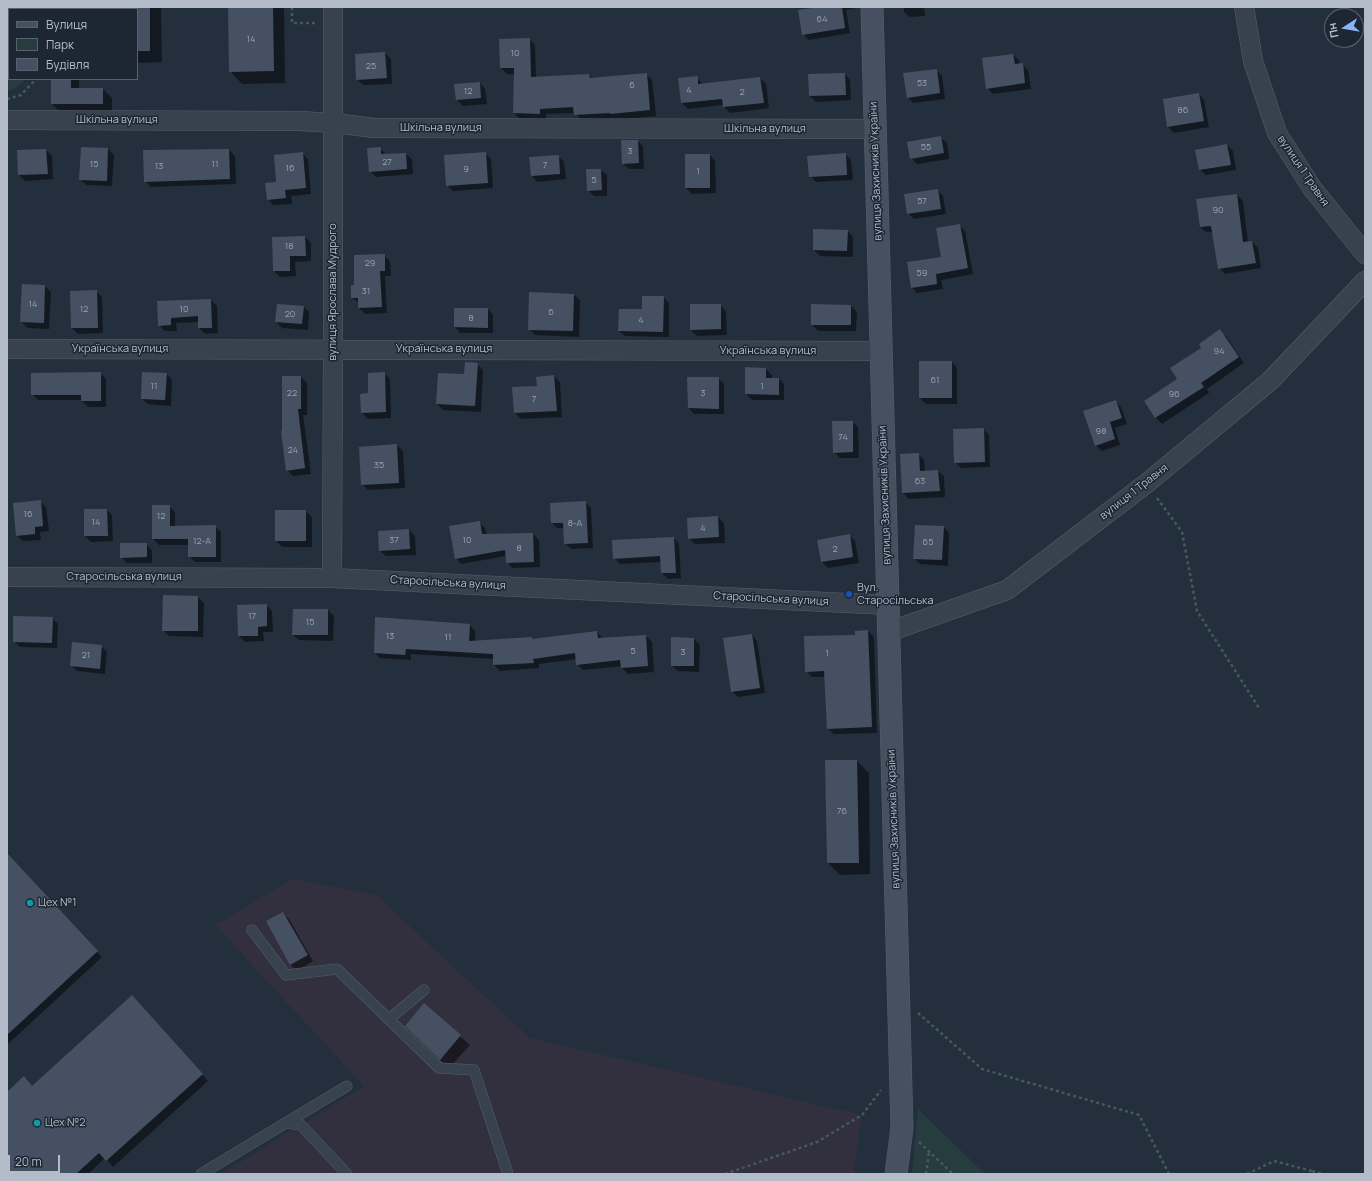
<!DOCTYPE html>
<meta charset="utf-8">
<style>
body{margin:0}
#map{position:relative;width:1372px;height:1181px;overflow:hidden;background:#242f3e;font-family:Manrope,sans-serif}
canvas{display:block}
.frame{position:absolute;inset:0;border:8px solid #b4bcc9;pointer-events:none}
.legend{position:absolute;left:8px;top:8px;width:130px;height:72px;box-sizing:border-box;background:#1d2633;border:1px solid #59626f;margin:0;padding:5px 7px;list-style:none;font-size:12px;color:#b4bcc9}
.legend li{display:flex;align-items:center;gap:8px;height:20px}
.legend b{width:20px;border:1px solid #59626f}
.north{position:absolute;left:1324px;top:8px;width:40px;height:40px;box-sizing:border-box;background:#1d2633;border:1px solid #59626f;border-radius:50%;rotate:258deg;font-size:11px;font-weight:700;line-height:16px;text-align:center;color:#b4bcc9}
.north::after{content:'';display:block;margin:auto;width:14px;height:18px;background:#8ab4f8;clip-path:polygon(50% 0,100% 100%,50% 72%,0 100%)}
.scale{position:absolute;left:8px;top:1155px;width:52px;height:18px;box-sizing:border-box;border:2px solid #b4bcc9;border-top:0;padding-left:5px;font-size:12px;line-height:14px;white-space:nowrap;color:#b4bcc9;-webkit-text-stroke:3px #1d2633;paint-order:stroke}
</style>
<div id="map">
<canvas width="1372" height="1181"></canvas>
<div class="frame"></div>
<ul class="legend">
<li><b style="height:5px;background:#465061"></b>Вулиця</li>
<li><b style="height:11px;background:#263c3f"></b>Парк</li>
<li><b style="height:11px;background:#455162"></b>Будівля</li>
</ul>
<div class="north">Пн</div>
<div class="scale">20 m</div>
</div>
<script>
const ctx = document.querySelector('canvas').getContext('2d');
ctx.lineJoin = 'round';
function paint(path, color) { ctx.fillStyle = color; ctx.fill(path, 'evenodd'); }
function stroke(path, color, width, dash) { ctx.strokeStyle = color; ctx.lineWidth = width; ctx.lineCap = dash ? 'butt' : 'round'; ctx.setLineDash(dash || []); ctx.stroke(path); }
function label(font, color, halo, rows, align = 'center') {
  ctx.font = font + ' Manrope,sans-serif'; ctx.lineWidth = 3; ctx.setLineDash([]); ctx.textBaseline = 'middle'; ctx.strokeStyle = halo; ctx.fillStyle = color; for (const [text, x, y, turn = 0] of rows) {
    ctx.save(); ctx.translate(x, y); ctx.rotate((+turn || 0) * Math.PI / 180); ctx.textAlign = isNaN(turn) ? turn : align; if (halo) ctx.strokeText(text, 0, 0); ctx.fillText(text, 0, 0); ctx.restore();
  }
}
paint(new Path2D(`
 M293 879 376 895 530 1038 862 1115 853 1174H221L364 1086 215 925Z`), '#32303f');
paint(new Path2D(`
 M7 7H43L42 9H9V79H26L14 89 7 91Z
 M918 1109 985 1174H912Z`), '#263c3f');
paint(new Path2D(`
 M124 7H161L162 62 137 63V9H124Z
 M229 7H284L285 83 242 84 230 71Z
 M824 7H855L856 8 846 10 850 33 809 40 803 34Z
 M904 7H924L925 16 910 17 904 12Z
 M529 39 535 45 536 78 589 75 593 79 646 74 652 80 656 116 617 120 615 119 581 120 575 113 546 114V119H520L514 113 515 74H507L501 68Z
 M385 53 391 59 392 84 363 85 357 79Z
 M1013 55 1019 60V64H1022L1028 70 1031 89 993 94 987 88Z
 M936 70 942 76 945 99 913 103 907 97Z
 M845 74 850 80 851 100 816 102 810 96Z
 M697 77 703 85 760 78 766 84 769 108 730 113 724 107 723 105 688 109 682 103Z
 M52 79H79V89H103L112 98V113H61L52 104Z
 M480 83 485 89 487 104 463 106 457 100 455 85Z
 M1199 94 1204 100 1209 127 1174 133 1168 127 1164 100Z
 M941 138 947 143 949 159 917 164 911 158Z
 M638 141 643 146 644 169H629L623 164Z
 M1227 145 1233 151 1236 170 1206 175 1200 170Z
 M380 148 386 155 406 154 412 159 413 174 376 177 370 171Z
 M108 149 114 155 112 186 86 185 80 179Z
 M46 150 52 156 53 179 25 181 19 175Z
 M229 150 235 156 236 184 151 187 145 181 144 151Z
 M302 153 308 159 311 194 291 196 292 204 273 205 268 199 277 183Z
 M485 153 491 159 493 188 453 191 447 185Z
 M710 155 715 161 716 193 692 194 686 188Z
 M846 155 851 160 853 180 816 182 810 176Z
 M558 156 564 162 566 179 537 182 532 176Z
 M601 170 607 175V196H594L588 190Z
 M937 190 943 196 946 214 914 219 908 213Z
 M1237 195 1243 201 1248 243 1252 242 1258 248 1261 268 1225 274 1219 268 1213 232H1206L1200 227Z
 M959 225 965 231 973 274 941 280 943 289 917 293 912 287 942 257Z
 M848 231 853 237V257L820 256 814 250Z
 M305 237 311 243V261L295 262 296 276 280 277 274 271Z
 M384 255 390 261 391 276H385L387 313 365 314 359 308V303L352 298 356 286Z
 M45 286 51 292 49 329 27 328 22 322Z
 M96 291 102 297 103 333 78 334 72 328 71 292Z
 M574 295 580 300 579 337 535 335 529 329Z
 M663 297 669 303V337L625 336 619 331 643 310Z
 M211 300 217 306 218 333 205 334 199 328V322L176 323 177 331H165L159 325 158 302Z
 M720 305 726 311 727 335 697 336 691 330Z
 M303 306 309 312 308 330 282 328 276 322Z
 M851 306 857 312 856 331H818L812 325Z
 M488 309 493 315V333H460L455 327Z
 M1220 331 1226 336 1244 363 1207 389 1209 393 1162 424 1156 418 1145 401 1179 379Z
 M952 362 957 368V404H926L920 398Z
 M477 364 483 370 481 412 443 410 437 404Z
 M766 369 772 375V379H779L784 384V400H752L746 394Z
 M100 373 106 379V407H88L81 400H38L32 394Z
 M384 373 390 379 391 418 368 419 362 413 369 394Z
 M167 374 172 380 171 406 148 404 142 399Z
 M554 376 560 382 562 417 521 419 515 413 513 388 538 387Z
 M301 377 307 383V415H303L311 474 293 476 287 470Z
 M688 378H718L724 384V414H694L689 408Z
 M7 390 8 391V407H7Z
 M1115 401 1121 407 1127 424 1115 428 1120 445 1102 451 1096 446Z
 M852 422 858 427 859 458H840L834 452Z
 M983 429 989 435 990 467 961 468 955 462Z
 M397 445 403 451 405 488 368 490 362 484Z
 M918 454 924 460 925 471H938L944 476 945 497 909 499 903 493 901 455Z
 M40 501 46 507 49 531 40 532 41 540 23 541 17 536Z
 M585 502 591 508 593 548 571 549 565 543 564 528H557L552 523Z
 M169 506 175 512V527L215 526 221 532V562H195L189 556V545H159L153 539Z
 M107 510 112 515 113 541 91 542 85 536Z
 M306 511 312 517V547H282L276 541Z
 M718 517 724 523 725 543 695 544 689 538Z
 M479 522 485 528 487 535 533 534 539 540 540 567 512 568 507 562 506 556 461 564 456 558Z
 M944 527 949 533 948 566 920 564 914 558Z
 M409 530 415 536 416 555 386 556 380 551Z
 M849 535 855 541 859 563 828 568 822 562 818 540Z
 M674 538 679 544 681 578 668 579 662 573 661 562 620 564 614 558Z
 M146 544 152 550V563H127L121 557Z
 M198 597 204 603 203 637 169 636 163 630Z
 M266 605 272 611 273 632H263L264 641 245 642 239 636Z
 M328 610 334 616 333 641 299 640 293 635Z
 M52 618 58 624 57 648 20 647 14 641Z
 M470 625 475 631V642L532 638 533 640 597 632 603 639 646 636 652 642 654 672 628 674 622 668V666L583 670 577 664V659L539 664V668L500 671 494 665V659L411 654V660L380 658 375 653Z
 M868 631 874 637 877 733 834 734 828 729 825 677H812L806 671 856 636Z
 M752 635 757 641 765 693 738 697 732 691Z
 M694 639 700 645 699 672 678 671 672 666Z
 M101 646 107 652 105 674 77 671 71 665Z
 M857 761 869 773 870 874 840 875 828 863Z
 M7 856 13 860 102 957 7 1045Z
 M283 913 289 919 313 961 297 971 291 965 267 922Z
 M138 1003 208 1081 113 1167 105 1158 88 1174H7V1093L32 1087Z
 M425 1005 470 1045 449 1068 406 1026Z`), '#0007');
paint(new Path2D(`
 M137 7H150V51H137Z
 M228 7H273L274 71 229 72Z
 M819 7H842L845 28 802 35 798 10Z
 M530 38 531 77 589 74 590 78 647 73 650 110 610 114V113L574 115 573 107 540 109V114L513 113 514 68H500L499 39Z
 M385 52 387 78 356 80 355 54Z
 M1013 54 1015 64 1023 63 1025 83 986 89 982 58Z
 M937 69 940 93 907 98 903 73Z
 M845 73 846 95 809 96 808 74Z
 M698 76V84L760 77 764 103 723 107 722 99 681 103 678 78Z
 M51 79H71V88H103V104H51Z
 M480 82 481 98 456 100 454 84Z
 M1199 93 1204 121 1167 127 1163 99Z
 M941 136 944 153 910 159 907 142Z
 M621 140H638L639 163 622 164Z
 M1227 144 1231 165 1199 170 1195 150Z
 M81 147 108 148 107 181 79 180Z
 M381 147V154L406 153 407 169 369 172 367 148Z
 M46 149 48 174 18 175 17 150Z
 M229 149 230 179 144 182 143 150Z
 M303 152 306 188 285 190 286 198 267 200 265 183 276 182 274 155Z
 M486 152 488 183 446 186 444 155Z
 M846 153 847 175 809 177 807 156Z
 M685 154H710V188H685Z
 M559 155 560 174 531 176 529 157Z
 M586 169H601L602 190 587 191Z
 M938 189 941 209 907 214 904 194Z
 M1237 194 1243 242 1252 241 1256 263 1218 269 1211 226 1200 227 1196 199Z
 M960 224 968 268 936 274 937 284 911 288 907 262 941 257 936 228Z
 M813 229 848 230 847 251 813 250Z
 M305 236 306 256H290V271H273L272 237Z
 M385 254V271H380L382 307 358 308V298H351V285H354V255Z
 M22 284 45 285 44 323 20 322Z
 M97 290 98 328H71L70 291Z
 M529 292 574 294 573 331 528 330Z
 M642 296H664L663 332 618 331 619 309H642Z
 M211 299 212 328H198V316L171 318V325L158 326 157 301Z
 M277 304 304 306 302 324 275 322Z
 M690 304H721V329L690 330Z
 M811 304 851 305V325H811Z
 M454 308H488V328L454 327Z
 M1220 329 1239 357 1201 383 1204 387 1155 418 1144 401 1177 379 1170 368 1201 348 1199 344Z
 M919 361H952V398H919Z
 M465 362 478 363 475 406 436 404 438 373 464 374Z
 M745 367 766 368V378H779V395L745 394Z
 M101 372V401H81V395H31V373Z
 M142 372 167 373 165 400 141 399Z
 M385 372 386 412 361 413 360 394 368 393V373Z
 M554 375 557 411 514 413 512 387 537 386 536 377Z
 M282 376H301V409H298L305 468 286 471 281 431H282Z
 M687 377H719V409L688 408Z
 M1116 400 1122 418 1110 422 1115 439 1095 446 1083 411Z
 M832 421H853V452L833 453Z
 M984 428 985 462 954 463 953 429Z
 M397 444 399 483 361 485 359 447Z
 M919 453 920 471 938 470 940 491 902 493 900 454Z
 M41 500 43 526 35 527V534L16 536 13 503Z
 M586 501 588 543 564 544 563 523H551L550 503Z
 M152 505H170V526L216 525V557H188V539H152Z
 M84 509H107L108 536H84Z
 M275 510H306V541H275Z
 M718 516 719 537 688 539 687 518Z
 M480 521 482 534 533 533 534 562 506 563 505 550 455 559 449 526Z
 M915 525 944 526 942 560 913 559Z
 M409 529 410 549 379 551 378 531Z
 M850 534 853 557 821 562 817 540Z
 M674 537 676 573H661L660 556 613 559 612 540Z
 M120 543H147V557L120 558Z
 M163 595 198 596V631H162Z
 M267 604V626L258 627V636H238L237 605Z
 M293 609H328V635H292Z
 M13 616 53 617 52 643 13 642Z
 M375 617 470 624 469 641 532 637V639L597 631 598 638 646 635 648 666 621 668 620 660 576 665 575 653 533 659 534 663 493 665V654L406 649 405 655 374 653Z
 M868 630 872 727 827 729 824 671 805 672 804 636 855 635V631Z
 M752 634 760 688 731 692 723 638Z
 M671 637 694 638V666H671Z
 M72 642 102 645 100 669 70 666Z
 M825 760H857L859 863H827Z
 M7 853 98 951 7 1035Z
 M283 912 308 955 290 965 266 921Z
 M132 995 203 1074 106 1161 99 1153 76 1174H7V1092L24 1076 32 1086Z
 M424 1003 461 1035 440 1060 405 1026Z`), '#455162');
const lane = new Path2D(`
 M252 930 286 975 337 969 439 1068 474 1070 508 1174
 M389 1019 424 990
 M286 1123 301 1125 347 1174
 M201 1174 347 1086`);
const street = new Path2D(`
 M1244 7 1253 61 1277 133 1312 188 1365 254
 M7 120 299 121 334 123 374 128 875 129
 M7 349 881 351
 M7 577 332 578 888 605V632L1007 590 1147 483 1270 381 1365 281
 M332 578 333 349V7`);
const secondary = new Path2D(`
 M872 7 902 1128 896 1174`);
stroke(lane, '#565f6c', 11);
stroke(street, '#565f6c', 20);
stroke(secondary, '#565f6c', 23);
stroke(new Path2D(`
 M292 7V23H316
 M48 9 49 7
 M7 99 21 95 36 79
 M1157 498 1182 532 1197 611 1259 708
 M918 1013 982 1069 1139 1115 1169 1174
 M919 1142 953 1174
 M1312 1171 1323 1174
 M725 1174 817 1142 862 1115 881 1090
 M926 1174 929 1152
 M1247 1174 1274 1161 1312 1171 1313 1174`), '#44595c', 2.5, [3, 3]);
stroke(lane, '#38414e', 10);
stroke(street, '#38414e', 19);
stroke(secondary, '#465061', 22);
for (const [x, y, r, color] of [
 [849,594,4,"#1a4fb4"],
 [30,903,4,"#0f9aa8"],
 [37,1123,4,"#0f9aa8"]
]) { const dot = new Path2D(); dot.arc(x, y, r, 0, 2 * Math.PI); ctx.fillStyle = color; ctx.fill(dot); stroke(dot, '#1d2633', 1.5); }
label('9px', '#98a1af', null, [
 ["64",822,19],
 ["14",251,39],
 ["10",515,53],
 ["25",371,66],
 ["53",922,83],
 ["6",632,85],
 ["4",689,90],
 ["12",468,91],
 ["2",742,92],
 ["86",1183,110],
 ["55",926,147],
 ["3",630,151],
 ["27",387,162],
 ["15",94,164],
 ["11",215,164],
 ["7",545,165],
 ["13",159,166],
 ["16",290,168],
 ["9",466,169],
 ["1",698,171],
 ["5",594,180],
 ["57",922,201],
 ["90",1218,210],
 ["18",289,246],
 ["29",370,263],
 ["59",922,273],
 ["31",366,291],
 ["14",33,304],
 ["12",84,309],
 ["10",184,309],
 ["6",551,312],
 ["20",290,314],
 ["8",471,318],
 ["4",641,320],
 ["94",1219,351],
 ["61",935,380],
 ["11",154,386],
 ["1",762,386],
 ["22",292,393],
 ["3",703,393],
 ["96",1174,394],
 ["7",534,399],
 ["98",1101,431],
 ["74",843,437],
 ["24",293,450],
 ["35",379,465],
 ["63",920,481],
 ["16",28,514],
 ["12",161,516],
 ["14",96,522],
 ["8-А",575,523],
 ["4",703,528],
 ["37",394,540],
 ["10",467,540],
 ["12-А",202,541],
 ["65",928,542],
 ["8",519,548],
 ["2",835,549],
 ["17",252,616],
 ["15",310,622],
 ["13",390,636],
 ["11",448,637],
 ["5",633,651],
 ["3",683,652],
 ["1",827,653],
 ["21",86,655],
 ["76",842,811]
]);
label('11px', '#b4bcc9', '#1d2633', [
 ["Шкільна вулиця",117,120],
 ["Шкільна вулиця",441,128],
 ["Шкільна вулиця",765,129],
 ["вулиця Захисників України",876,171,-92],
 ["вулиця 1 Травня",1303,171,56],
 ["вулиця Ярослава Мудрого",333,292,-90],
 ["Українська вулиця",120,349],
 ["Українська вулиця",444,349],
 ["Українська вулиця",768,351],
 ["вулиця 1 Травня",1134,492,-38],
 ["вулиця Захисників України",885,495,-92],
 ["Старосільська вулиця",124,577],
 ["Старосільська вулиця",448,583,3],
 ["Старосільська вулиця",771,599,3],
 ["вулиця Захисників України",894,819,-92]
]);
label('11px', '#b4bcc9', '#1d2633', [
 ["Вул.",857,588],
 ["Старосільська",857,601],
 ["Цех №1",38,903],
 ["Цех №2",45,1123]
], 'left');
</script>
